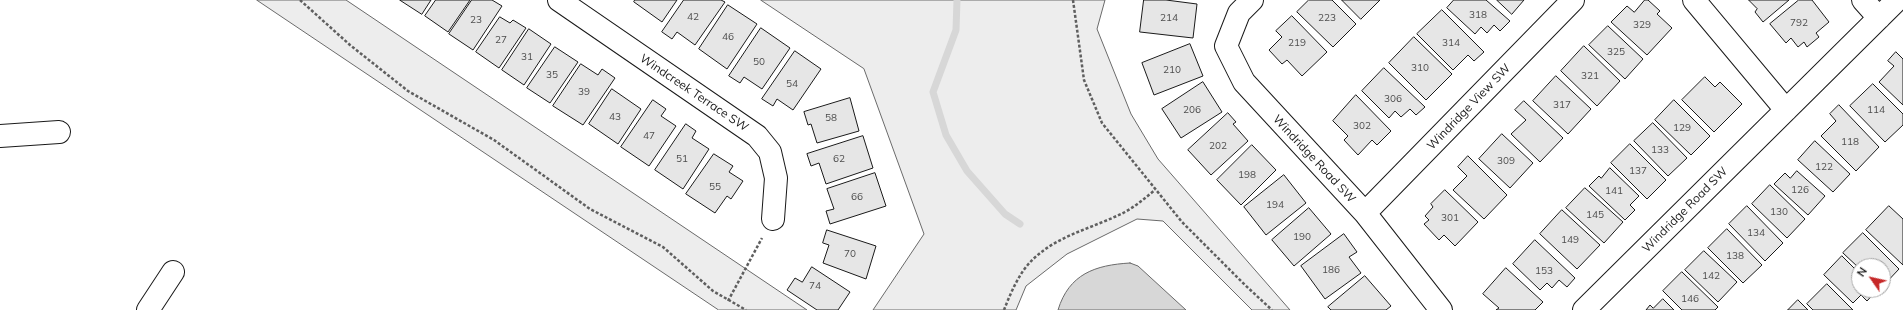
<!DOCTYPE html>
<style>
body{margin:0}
#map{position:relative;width:1903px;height:310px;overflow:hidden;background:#fff;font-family:Mulish,sans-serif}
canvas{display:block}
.north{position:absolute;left:1851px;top:258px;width:40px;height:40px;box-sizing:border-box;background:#fff;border:1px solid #a3a3a3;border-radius:50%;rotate:304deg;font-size:11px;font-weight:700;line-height:16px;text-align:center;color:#1a1a1a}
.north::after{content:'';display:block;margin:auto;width:14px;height:18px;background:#c62828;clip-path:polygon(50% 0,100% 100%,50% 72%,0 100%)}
</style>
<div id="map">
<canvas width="1903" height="310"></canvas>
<div class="north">N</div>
</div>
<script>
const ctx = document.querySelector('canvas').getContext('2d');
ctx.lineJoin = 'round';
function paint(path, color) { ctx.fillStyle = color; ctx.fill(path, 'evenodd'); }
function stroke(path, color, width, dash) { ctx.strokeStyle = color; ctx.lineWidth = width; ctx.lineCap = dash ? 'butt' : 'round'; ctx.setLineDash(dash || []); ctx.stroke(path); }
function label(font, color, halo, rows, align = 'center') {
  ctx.font = font + ' Mulish,sans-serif'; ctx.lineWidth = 3; ctx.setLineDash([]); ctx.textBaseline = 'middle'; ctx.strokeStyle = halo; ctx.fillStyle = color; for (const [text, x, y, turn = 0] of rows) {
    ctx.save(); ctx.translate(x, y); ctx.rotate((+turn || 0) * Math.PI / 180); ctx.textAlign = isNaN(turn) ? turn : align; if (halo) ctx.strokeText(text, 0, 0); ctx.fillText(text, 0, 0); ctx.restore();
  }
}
const built = new Path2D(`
 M257 0H346L807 310H719Z
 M761 0H1105L1097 29 1131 114 1158 159 1290 310H1252L1163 221 1137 219 1067 254 1026 286 1016 310H873L924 234 864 69Z`);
paint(built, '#ededed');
stroke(built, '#6a6a6a', 1);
const water = new Path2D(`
 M1130 263 1138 266 1186 310H1058C1069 274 1095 265 1130 263Z`);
paint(water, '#d7d7d7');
stroke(water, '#6a6a6a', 1);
stroke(new Path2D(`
 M957 0 956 30 933 92 946 135 967 171 1005 214 1020 224`), '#d7d7d7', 7);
const building = new Path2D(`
 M400 0H431L422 14Z
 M436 0H470L448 32 425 16Z
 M472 0H492L502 6 473 50 449 34Z
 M635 0H677L662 22 634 2Z
 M684 0H721L725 2 695 45 677 32 672 39 662 32Z
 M1144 0H1166L1197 4 1193 38 1140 32Z
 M1309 0H1332L1356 24 1333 47 1297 12Z
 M1342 0H1380L1361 19Z
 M1454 0H1486L1510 21 1500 31 1494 25 1487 33 1481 27 1475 34 1447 8Z
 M1497 0H1524L1512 14Z
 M1645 0H1648L1660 11 1657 14 1672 28 1647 55 1611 22 1627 6 1634 12Z
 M1749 0H1789L1763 22 1755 12 1757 9Z
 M1799 0H1812L1829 22 1816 33 1819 37 1807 47 1804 42 1798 47 1791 38 1786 43 1770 24Z
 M728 5 757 24 727 69 699 49Z
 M1442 10 1484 52 1474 61 1468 55 1453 70 1417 34Z
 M1292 16 1327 52 1302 76 1287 60 1282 64 1269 50 1282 37 1276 31Z
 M500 17 510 23 513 20 526 28 499 68 476 52Z
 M1608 26 1643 59 1625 79 1589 45Z
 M761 28 790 48 762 89 744 77 740 83 729 76Z
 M529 29 551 44 524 85 502 70Z
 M1414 37 1452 74 1426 100 1389 63Z
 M1190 44 1203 76 1154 95 1142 63Z
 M1584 46 1620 81 1597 106 1561 71Z
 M555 47 578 62 550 103 527 88Z
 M795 51 821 69 793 110 777 99 773 106 762 99Z
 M1896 52 1903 59V105L1879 82 1894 66 1888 61Z
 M581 64 598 75 602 69 615 78 583 125 553 106Z
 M1384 68 1425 107 1416 115 1410 109 1401 117 1395 111 1389 118 1362 91Z
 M1556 76 1591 109 1568 134 1533 101Z
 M1705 77 1715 87 1720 82 1742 104 1714 132 1682 100Z
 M1203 82 1222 112 1181 138 1162 109Z
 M1873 84 1903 114V125L1885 142 1850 106Z
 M612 89 641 109 618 144 589 124Z
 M1356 95 1391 131 1377 145 1372 140 1358 155 1344 140 1348 136 1333 121Z
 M850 98 859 131 817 143 811 124 808 125 804 112Z
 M653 100 666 109 661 116 676 126 649 166 621 147Z
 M1674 100 1710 136 1691 155 1655 120Z
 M1524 101 1563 138 1540 162 1511 134 1526 120 1515 110Z
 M1839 105 1879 147 1856 171 1821 136 1836 121 1830 114Z
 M1228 113 1236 122 1233 124 1248 141 1211 175 1188 150Z
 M1653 123 1687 158 1668 176 1634 141Z
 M686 124 696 131 692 138 709 149 683 189 655 170Z
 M1502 134 1533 163 1510 188 1479 159Z
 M863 136 873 168 826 184 819 163 811 166 807 154Z
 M1815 141 1850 174 1833 192 1798 160Z
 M1630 144 1666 180 1647 199 1611 163Z
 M1252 145 1276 170 1241 205 1217 180Z
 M714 154 733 166 729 172 743 181 731 199 727 196 715 213 686 194Z
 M1468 156 1507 195 1484 219 1453 190 1467 176 1458 167Z
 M1610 168 1639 196 1630 205 1635 210 1625 220 1589 186 1599 176 1601 178Z
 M1797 171 1825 196 1808 215 1774 184 1785 173 1790 178Z
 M875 173 886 206 830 224 826 211 834 209 827 189Z
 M1284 175 1306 203 1266 235 1244 207Z
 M1770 185 1805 219 1787 238 1752 204Z
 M1585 188 1623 222 1604 243 1566 208Z
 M1445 190 1478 222 1455 246 1444 235 1439 240 1424 224 1429 220 1425 216 1433 207 1431 204Z
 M1747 206 1783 243 1765 261 1729 224Z
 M1889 206 1903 219V265L1866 230Z
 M1309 208 1331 234 1294 266 1272 240Z
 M1562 210 1600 245 1577 269 1540 234Z
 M1727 229 1762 265 1743 283 1708 248Z
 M827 230 876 246 866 279 823 263 829 245 823 243Z
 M1863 233 1899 269 1883 286V266H1859V268L1843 253Z
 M1344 234 1357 252 1349 257 1361 273 1325 299 1301 266Z
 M1535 240 1575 278 1567 287 1559 280 1552 288 1547 283 1540 290 1513 264Z
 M1704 251 1737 282 1718 302 1685 270Z
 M1842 256 1859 273V290H1877L1867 301 1861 295 1853 303 1824 275Z
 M812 267 850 292 838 310H817L787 290 795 278 802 282Z
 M1506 268 1543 302 1535 310H1496L1499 308 1483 294Z
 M1682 272 1718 307 1715 310H1682L1663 291Z
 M1365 276 1391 306 1386 310H1331L1328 307Z
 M1827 284 1853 310H1813L1807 304Z
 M1663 299 1674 310H1646L1650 305 1653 308Z
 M1798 300 1808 310H1788Z`);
paint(building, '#e6e6e6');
stroke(building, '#1a1a1a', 1);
const minor = new Path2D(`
 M559 0 757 136 770 152 776 178 773 219
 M1252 0 1239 13 1226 46 1244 82 1365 213 1441 310
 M1694 0 1786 110
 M1863 0 1879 18
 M0 136 59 132
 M1365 213 1573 0
 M148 310 173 272
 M1584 310 1897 0`);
stroke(minor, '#1a1a1a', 24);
stroke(new Path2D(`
 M300 0 350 45 408 91 494 140 590 209 663 247 713 291 746 310
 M1073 0 1084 80 1102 123 1182 222 1245 285 1272 310
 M728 301 762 238
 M1004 310C1009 297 1015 283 1023 271 1047 237 1090 230 1125 212 1136 206 1145 198 1155 190`), '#5f5f5f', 2.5, [3, 2]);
stroke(minor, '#fff', 22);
label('10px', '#4d4d4d', null, [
 ["318",1478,15],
 ["42",693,17],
 ["214",1169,18],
 ["223",1327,18],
 ["23",476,20],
 ["792",1799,23],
 ["329",1642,25],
 ["46",728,37],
 ["27",501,40],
 ["219",1297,43],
 ["314",1451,43],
 ["325",1616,52],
 ["31",527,57],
 ["50",759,62],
 ["310",1420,68],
 ["210",1172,70],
 ["35",552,75],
 ["321",1590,76],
 ["54",792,84],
 ["39",584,92],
 ["306",1393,99],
 ["317",1562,105],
 ["206",1192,110],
 ["114",1876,110],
 ["43",615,117],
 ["58",831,118],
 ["302",1362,126],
 ["129",1682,128],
 ["47",649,136],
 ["118",1850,142],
 ["202",1218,146],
 ["133",1660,150],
 ["51",682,159],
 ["62",839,159],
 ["309",1506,161],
 ["122",1824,167],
 ["137",1638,171],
 ["198",1247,175],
 ["55",715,187],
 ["126",1800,190],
 ["141",1614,191],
 ["66",857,197],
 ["194",1275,205],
 ["130",1779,212],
 ["145",1595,215],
 ["301",1450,218],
 ["134",1756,233],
 ["190",1302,237],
 ["149",1570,240],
 ["70",850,254],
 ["138",1735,256],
 ["186",1331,270],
 ["153",1544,271],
 ["142",1711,276],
 ["74",815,286],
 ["146",1690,299]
]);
label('12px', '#1a1a1a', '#fff', [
 ["Windcreek Terrace SW",694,93,34],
 ["Windridge View SW",1469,107,-46],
 ["Windridge Road SW",1314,159,47],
 ["Windridge Road SW",1685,210,-45]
]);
</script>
